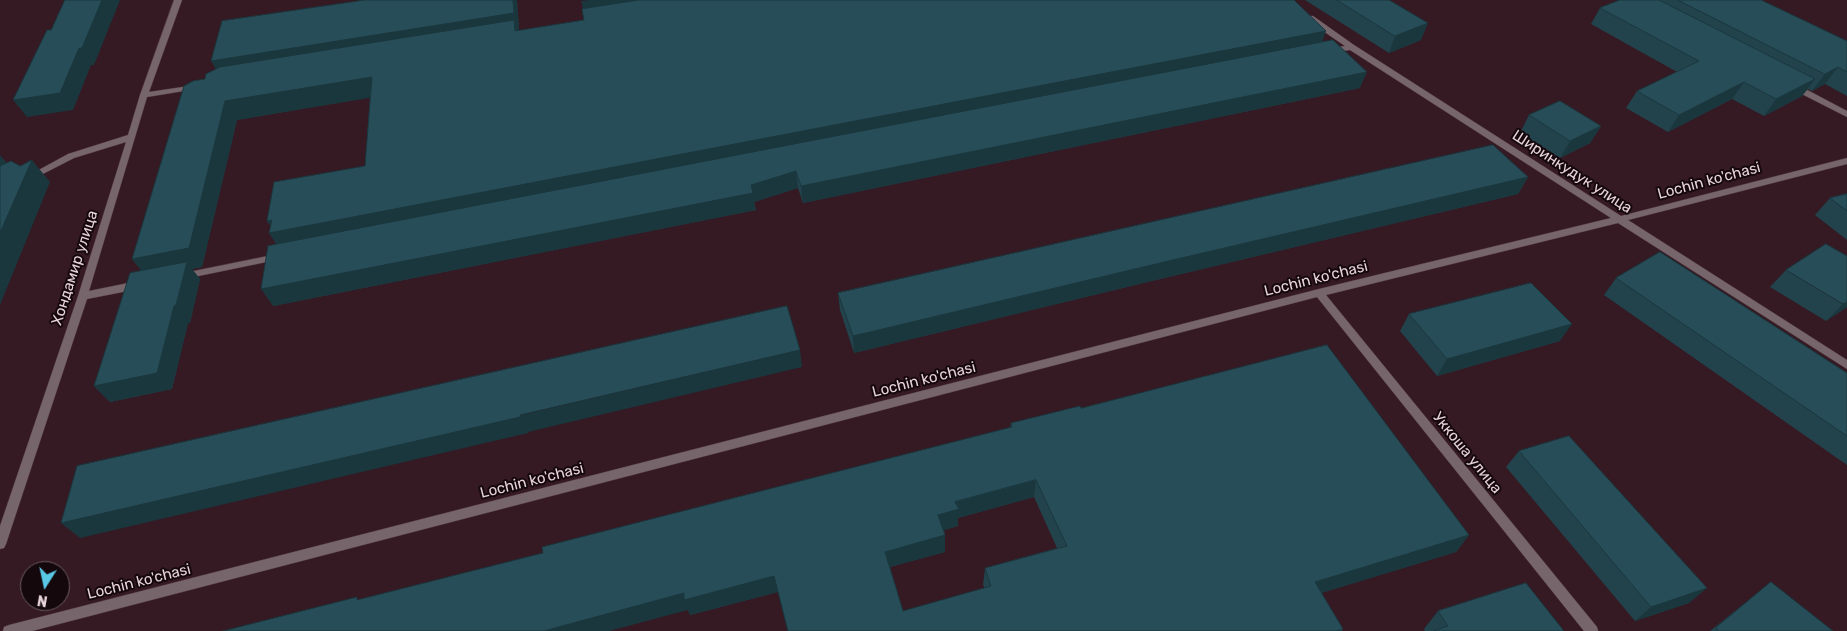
<!DOCTYPE html>
<meta charset="utf-8">
<style>
body{margin:0}
#map{position:relative;width:1847px;height:631px;overflow:hidden;background:#351923;font-family:Rubik,sans-serif}
canvas{display:block}
.north{position:absolute;left:20px;top:561px;width:50px;height:50px;box-sizing:border-box;background:#14080d;border:1px solid #68595f;border-radius:50%;rotate:190deg;font-size:14px;font-weight:700;line-height:20px;text-align:center;color:#e7d3d9}
.north::after{content:'';display:block;margin:auto;width:18px;height:22px;background:#59c8e5;clip-path:polygon(50% 0,100% 100%,50% 72%,0 100%)}
</style>
<div id="map">
<canvas width="1847" height="631"></canvas>
<div class="north">N</div>
</div>
<script>
const ctx = document.querySelector('canvas').getContext('2d');
ctx.lineJoin = 'round';
function stroke(path, color, width, dash) { ctx.strokeStyle = color; ctx.lineWidth = width; ctx.lineCap = dash ? 'butt' : 'round'; ctx.setLineDash(dash || []); ctx.stroke(path); }
function paint(path, color) { ctx.fillStyle = color; ctx.fill(path, 'evenodd'); }
function label(font, color, halo, rows, align = 'center') {
  ctx.font = font + ' Rubik,sans-serif'; ctx.lineWidth = 4; ctx.setLineDash([]); ctx.textBaseline = 'middle'; ctx.strokeStyle = halo; ctx.fillStyle = color; for (const [text, x, y, turn = 0] of rows) {
    ctx.save(); ctx.translate(x, y); ctx.rotate((+turn || 0) * Math.PI / 180); ctx.textAlign = isNaN(turn) ? turn : align; if (halo) ctx.strokeText(text, 0, 0); ctx.fillText(text, 0, 0); ctx.restore();
  }
}
const minor = new Path2D(`
 M174 0H182L149 92 196 85 200 87 196 89 147 97 89 291 138 281 143 285 138 289 87 299 6 544 4 548 0 549V526L78 296 126 142 74 158 33 179 30 180 26 177 68 154 128 135 140 95Z
 M1307 16H1313L1354 45 1621 216 1847 158V164L1628 220 1847 360V369L1618 223 1326 295 1597 627 1598 631H1584L1317 297 32 631H3L4 627 9 625 1319 289 1611 218 1350 50 1327 53V49L1345 46 1307 20Z
 M1790 84H1796L1847 111V117L1790 88Z
 M278 254 281 255 283 257 281 259 184 279 179 276 184 273Z`);
stroke(minor, '#513740', 1);
paint(minor, '#76666b');
paint(new Path2D(`
 M365 0H517L519 30 1323 42 1360 88 803 203 798 188 754 202 756 210 273 306 276 244 271 226 267 221 365 166 370 97 237 120 202 267 192 269 200 279 190 323H188L172 389 110 402 94 386 141 270 132 259 205 79 216 69Z
 M1305 0H1389L1421 40 1389 53Z
 M1620 0H1761L1847 41V96L1825 84 1812 91 1808 89 1802 96 1764 116 1732 99 1668 132 1626 108 1637 91 1677 72 1591 24 1600 8Z
 M1529 115 1601 126 1590 143 1560 158 1520 133Z
 M1528 177 1518 194 1156 280 854 353 840 310 838 293Z
 M1847 194V240L1815 215 1830 198Z
 M1786 270 1847 307 1826 321 1770 287Z
 M1616 278 1847 373V465L1604 295Z
 M1409 314 1560 341 1437 376 1400 331Z
 M1081 408 1469 535 1456 552 1321 593 1343 629 1342 631H788L778 592 690 615 688 610 360 600 543 553 1010 428 1011 423ZM1034 497 1057 548 985 568 983 585 985 588 903 611 890 567 945 552V535L944 530 958 526V518Z
 M1519 451 1689 603 1635 621 1506 467Z
 M1771 582 1833 631H1710Z
 M1438 611 1564 631H1425L1424 629Z`), '#22434c');
paint(new Path2D(`
 M102 0H120L94 65H91L73 110 27 117 13 100 79 48Z
 M513 0H517L519 30 221 78 211 61Z
 M589 0H703L586 19 581 1Z
 M1428 23 1421 40 1389 53 1395 36Z
 M1326 31 1320 49 281 252 269 233 275 232 267 221Z
 M1838 67 1825 84 1812 91 1825 74Z
 M1367 72 1360 88 803 203 801 186Z
 M372 77 381 96 237 120 202 267 192 269 200 279 190 323H188L172 389 110 402 94 386 147 278 132 259 225 101Z
 M1815 79 1802 96 1764 116 1776 99Z
 M1744 82 1732 99 1668 132 1679 115Z
 M1601 126 1590 143 1560 158 1570 141Z
 M0 155 19 177 0 187Z
 M32 160 50 182 0 305V233Z
 M796 171 798 188 754 202 756 210 273 306 261 289 751 185Z
 M1528 177 1518 194 1156 280 854 353 853 336 1160 263Z
 M1847 302V307L1826 321 1843 304Z
 M1572 324 1560 341 1437 376 1447 359Z
 M800 350 802 367 528 432V433L80 538 61 523Z
 M1036 480 1034 497 958 518V526L938 532V515L955 502Z
 M945 535V552L886 568 885 552Z
 M1469 535 1456 552 1305 598 1315 582Z
 M774 576 778 592 690 615 688 610 609 631H544L684 593Z
 M1707 588 1689 603 1635 621 1651 607Z`), '#1b373e');
const building = new Path2D(`
 M65 0H102L82 48H79L60 93 13 100 47 30H51Z
 M365 0H513L514 13 211 61 222 21Z
 M639 0H1294L1326 31 269 233 272 220 267 221 274 182 365 166 372 77 225 101 189 248 132 259 184 86 193 81 205 79 206 74 220 67 514 20 515 31 584 20 582 9Z
 M1337 0H1389L1428 23 1395 36Z
 M1620 0H1659L1815 79 1776 99 1744 82 1679 115 1637 91 1699 61 1600 8Z
 M1678 0H1761L1847 41V72L1838 67 1825 74Z
 M1333 40 1367 72 801 186 796 171 751 185 753 193 261 289 268 246Z
 M1560 101 1601 126 1570 141 1529 115Z
 M1493 145 1528 177 1160 263 853 336 838 293Z
 M32 160 0 233V166L11 161 20 166Z
 M1847 194V211L1830 198Z
 M1826 244 1847 256V302L1843 304 1786 270Z
 M1660 252 1847 373V436L1616 278Z
 M187 262 176 305 174 306 157 373 94 386 130 273Z
 M1531 283 1572 324 1447 359 1409 314Z
 M787 306 800 350 520 415V417L61 523 77 466Z
 M1327 345 1469 535 1315 582 1343 629 1336 631H788L774 576 684 600V593L544 631H223L357 597V600L543 553 542 547 1012 427 1011 423 1080 406 1081 408ZM1036 480 1067 546 985 568 991 586 903 611 885 552 945 535 938 515 959 509 955 502Z
 M1569 436 1707 588 1651 607 1519 451Z
 M1771 582 1833 631H1719L1716 628Z
 M1526 583 1564 631H1433L1448 626 1438 611Z`);
paint(building, '#274e58');
stroke(building, '#1b373e', 1);
label('15px', '#e7d3d9', '#14080d', [
 ["Ширинкудук улица",1572,172,33],
 ["Lochin ko'chasi",1709,181,-15],
 ["Хондамир улица",75,268,-72],
 ["Lochin ko'chasi",1316,279,-14],
 ["Lochin ko'chasi",924,380,-14],
 ["Уккоша улица",1467,453,51],
 ["Lochin ko'chasi",532,481,-14],
 ["Lochin ko'chasi",139,582,-14]
]);
</script>
